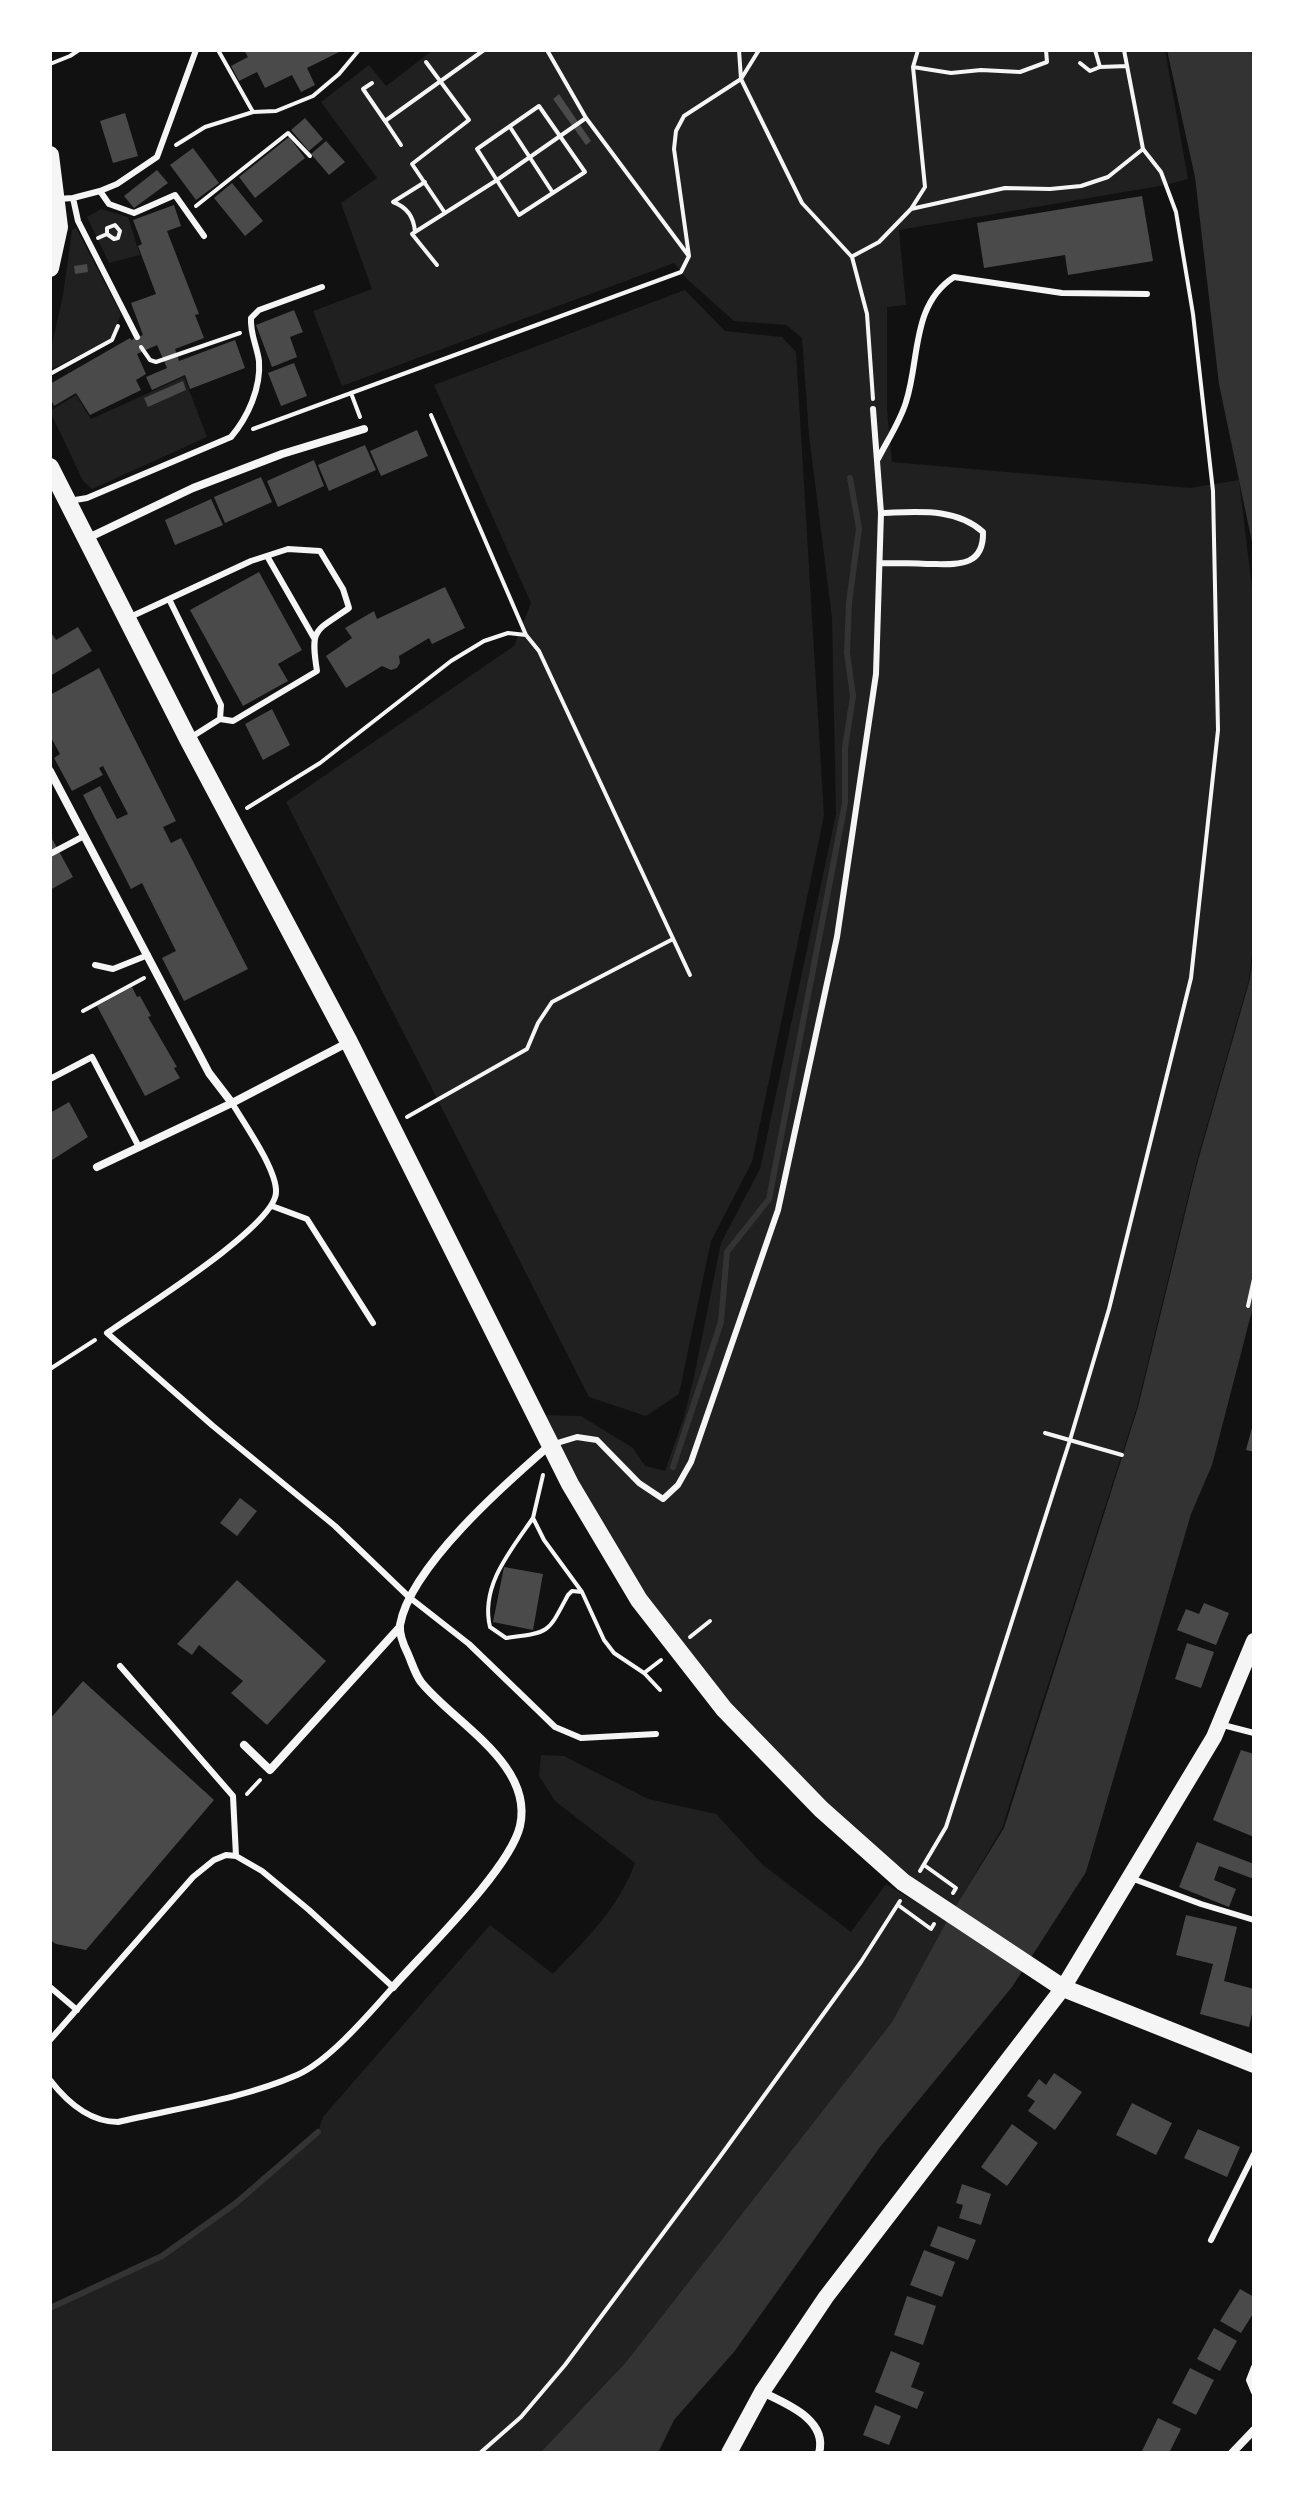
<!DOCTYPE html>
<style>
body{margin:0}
#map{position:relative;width:1304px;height:2503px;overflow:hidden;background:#111;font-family:"Golos Text",sans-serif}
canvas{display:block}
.frame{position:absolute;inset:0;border:52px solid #fff;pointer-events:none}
</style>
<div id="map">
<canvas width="1304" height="2503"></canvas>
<div class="frame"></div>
</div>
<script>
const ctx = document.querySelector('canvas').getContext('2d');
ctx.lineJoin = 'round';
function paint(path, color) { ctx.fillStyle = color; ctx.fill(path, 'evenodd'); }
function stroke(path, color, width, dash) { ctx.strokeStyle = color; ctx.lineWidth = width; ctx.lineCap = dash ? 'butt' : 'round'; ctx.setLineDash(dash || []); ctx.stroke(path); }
paint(new Path2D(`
 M433 50H1165L1188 179 1166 185 899 230 906 305 887 307V410L892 462 1190 488 1239 480 1254 605V936L1249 979 1196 1164 1137 1407 1002 1828 953 1911 839 1825 727 1707 631 1579 539 1415 581 1416 633 1448 645 1466 665 1471 684 1417 694 1377 721 1243 760 1169 836 814 832 618 809 435 802 338 786 325 734 321 688 280 674 263 342 386 313 311 372 289 341 203 377 178 321 102 369 65 386 86Z
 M101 209 128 217 140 255 109 263 87 217Z
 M76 228 121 314 111 339 50 370V352L63 296 72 230Z
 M685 290 725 331 782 337 796 352 824 816 752 1162 711 1241 679 1394 646 1416 589 1397 286 802 514 646 531 603 434 385Z
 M184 377 207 437 92 489 83 481 50 411 76 395 91 419Z
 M541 1755 564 1756 648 1799 716 1814 763 1865 851 1932 886 1884 947 1921 892 2022 626 2362 540 2453H50V2308L162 2256 236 2203 318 2132 323 2117 490 1925 553 1974C585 1940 619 1908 635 1863L555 1801 539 1776Z`), '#202020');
paint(new Path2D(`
 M1167 50H1254V552L1219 384 1195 177Z
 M1254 947V1303L1212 1465 1191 1514 1086 1872 1012 1987 880 2147 734 2352 674 2420 658 2453H540L626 2362 892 2022 949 1917 1004 1828 1138 1407 1197 1164 1250 979Z`), '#333');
stroke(new Path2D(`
 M673 1467 721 1322 727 1252 769 1199 845 803V748L853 696 847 653 849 603 859 528 850 478
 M50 2308 162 2256 236 2203 318 2132`), '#333', 6);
paint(new Path2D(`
 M244 50H343L307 68 315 85 301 92 292 75 265 88 257 72 239 81 231 66 248 57Z
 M559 94 591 141 586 145 553 99Z
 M125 113 138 156 113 163 100 121Z
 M305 118 323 139 309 151 291 130Z
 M289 137 305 158 255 198 239 177Z
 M326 141 345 162 329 175 311 154Z
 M193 148 219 183 196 200 170 165Z
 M157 170 168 183 134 208 124 196Z
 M232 183 263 221 245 236 214 198Z
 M1142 196 1153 261 1068 275 1065 255 984 268 977 223Z
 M174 205 181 226 167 231 199 314 195 315 204 338 175 349 179 361 235 340 245 368 190 389 185 375 152 390 146 377 167 368 157 345 137 354 146 374 136 380 141 390 90 415 76 393 54 406 50 397V384L130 338 131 340 143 335 131 303 156 294 138 246 142 244 133 220Z
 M87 264 88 272 75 274 74 266Z
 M294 310 303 332 290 337 297 357 272 367 256 325Z
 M294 363 307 396 281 406 268 373Z
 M183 381 186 390 148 407 144 398Z
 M417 430 428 456 381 476 370 451Z
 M365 445 376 470 329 491 318 465Z
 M314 460 324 486 278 507 267 481Z
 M261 477 272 502 225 523 214 497Z
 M211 499 223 525 175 545 165 520Z
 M259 572 302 650 278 664 288 681 243 706 190 610Z
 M445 587 465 628 432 644 429 638 399 656 400 663 397 668 391 670 382 666 346 688 326 656 352 638 345 628 374 611 377 619Z
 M78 627 92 651 50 676V631L56 640Z
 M99 668 176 821 163 827 171 843 181 838 248 969 184 1001 162 958 176 951 142 883 131 889 83 795 100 786 117 819 128 814 103 766 99 768 103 775 72 791 54 758 60 754 50 736V695Z
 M272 709 290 745 263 760 245 724Z
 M50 835 73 877 50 890Z
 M132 987 137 997 140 996 151 1016 148 1017 177 1067 174 1068 180 1078 145 1096 97 1006Z
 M69 1102 88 1137 52 1160 50 1113Z
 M1253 1424 1254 1425V1452L1246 1450Z
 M240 1498 257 1511 237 1536 220 1523Z
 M504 1567 543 1574 533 1630 493 1622Z
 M237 1580 326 1661 267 1725 231 1693 243 1681 199 1645 192 1655 177 1644Z
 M1204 1603 1229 1613 1216 1645 1177 1630 1186 1609 1199 1614Z
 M1187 1643 1214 1652 1201 1688 1175 1679Z
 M83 1681 214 1800 86 1950 56 1944 50 1940V1719Z
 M1241 1750 1254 1754V1837L1213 1820Z
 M1197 1842 1254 1864V1879L1219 1866 1214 1880 1236 1889 1229 1907 1179 1887Z
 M1186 1915 1237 1927 1224 1981 1254 1989V2005L1249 2027 1200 2014 1213 1964 1176 1955Z
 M1054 2073 1082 2092 1055 2130 1028 2111 1035 2101 1027 2096 1039 2079 1046 2085Z
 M1132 2103 1172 2123 1156 2155 1116 2135Z
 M1012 2124 1038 2143 1007 2186 981 2167Z
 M1198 2129 1240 2147 1227 2177 1184 2158Z
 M962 2184 991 2194 981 2225 959 2218 963 2205 956 2203Z
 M938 2226 976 2240 968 2260 930 2246Z
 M924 2250 955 2262 942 2297 910 2285Z
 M1240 2289 1254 2297V2312L1241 2333 1220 2321Z
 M907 2296 936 2306 923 2345 894 2335Z
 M1214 2328 1237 2341 1220 2371 1197 2359Z
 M891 2351 920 2363 911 2387 924 2392 917 2409 875 2392Z
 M1190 2368 1214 2380 1196 2415 1172 2403Z
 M875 2405 901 2416 889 2445 863 2435Z
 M1158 2418 1181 2429 1169 2453H1145L1142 2451Z`), '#4a4a4a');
stroke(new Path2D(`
 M218 50 253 112
 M547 50 586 118 688 255
 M759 50 741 79 802 203 852 257 867 314 873 399
 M939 50H953
 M1095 50 1100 67 1127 66
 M426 62 469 120 412 164 445 213
 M1080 63 1090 71 1100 67
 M50 64 70 56 79 50
 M913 67 951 73 981 70 1020 72 1047 62 1046 50
 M372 83 363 89 385 121 484 50
 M539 106 585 172 519 215 477 149Z
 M385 121 401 145
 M510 127 553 193
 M176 145 205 127 253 112 276 111 313 96 339 74 359 50
 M425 182 393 202C407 207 414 217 415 232L412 234 437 265
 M196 206 288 133 310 156
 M911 209 925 187 913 67 918 50
 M415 232 497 180 586 118
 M98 238 107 234V228L115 225 120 231 118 238 114 239 107 234
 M853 256 879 242 911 209 1005 188 1050 189 1081 186 1108 177 1143 149
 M141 347 150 360 156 362 240 333
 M50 374 112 340 118 326
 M351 393 360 417
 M431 415 526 635
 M253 429 681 272 689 256 674 149 676 131 684 116 741 79 739 50
 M247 808 320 763 451 661 484 641 508 633 526 635 539 651 690 975
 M83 1011 144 978
 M407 1117 527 1049 538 1023 552 1002 673 939
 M1248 1306 1254 1279
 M50 1369 95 1340
 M1045 1433 1122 1455
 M543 1475 533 1518 544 1540 582 1592
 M533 1518C511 1550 480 1586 490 1627L506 1638C551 1632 547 1634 568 1595L572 1591 582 1592 604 1640 614 1653 644 1673 660 1690
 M690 1637 710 1621
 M644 1673 661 1660
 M247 1794 260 1780
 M924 1865 956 1888 953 1893
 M920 1871 946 1827 1070 1440 1109 1309 1191 978 1218 730 1213 491 1193 314 1176 212 1161 172 1143 149 1124 50
 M898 1905 931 1929 934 1924
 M480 2453 521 2417 565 2365 719 2158 861 1962 900 1901`), '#f5f5f5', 4);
stroke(new Path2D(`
 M100 191 117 184 157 157 196 50
 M73 198 78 221 137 337
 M58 199 73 198 100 191 109 204 134 213 175 195 204 236
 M878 459C887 441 900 422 906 402 920 359 911 305 954 277L1062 293 1147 294
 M69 501 87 498 231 437C248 417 261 388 259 361 257 346 250 334 251 318L259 310 322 287
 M267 556 314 638
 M881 563C896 563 911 563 927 564 954 564 984 569 983 532 955 507 917 512 881 513
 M169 599 221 705 220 719 190 738
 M128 618 251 561 288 549 320 551 343 589 349 608C315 632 310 627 317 671L233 721 220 719
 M50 854 84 836
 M95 965 113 969 148 955
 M50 1079 92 1057 139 1147
 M232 1103C244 1123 277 1170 276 1192 276 1226 138 1311 107 1333L213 1426 335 1526 409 1597 469 1644 555 1727 581 1738 656 1734
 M272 1206 307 1219 373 1323
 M554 1444 577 1437 597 1440 639 1483 663 1499 678 1485 691 1462 778 1210 837 937 876 674 881 513 873 409
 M120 1666 233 1796 236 1856
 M1223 1725 1254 1733
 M1131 1878 1201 1904 1254 1920
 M50 1987 77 2010
 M50 2040 193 1877 214 1860 226 1855 236 1856 262 1871 309 1910 393 1987C369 2014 329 2061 297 2075 242 2099 177 2108 118 2122 89 2122 67 2102 50 2080
 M1211 2240 1254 2154
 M1254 2367 1249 2380 1254 2392`), '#f5f5f5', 6);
stroke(new Path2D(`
 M88 538 193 488 282 454 364 429
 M50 771 209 1073 232 1103
 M97 1167 232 1103 347 1043
 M244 1745 270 1770 399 1628
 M393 1987C425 1951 510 1869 520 1826 534 1764 454 1723 421 1682 415 1674 412 1663 408 1654 404 1646 399 1635 400 1625 410 1567 506 1483 550 1445
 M762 2392C787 2404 828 2420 819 2453
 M1232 2453 1254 2430`), '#f5f5f5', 8);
stroke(new Path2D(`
 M729 2453 762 2392 826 2297 1063 1988 1214 1737 1254 1641`), '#f5f5f5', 16);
stroke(new Path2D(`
 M50 155 59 227 50 268
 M50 467 188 739 349 1042 570 1484 639 1600 724 1709 821 1809 903 1882 1063 1988 1254 2064`), '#f5f5f5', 18);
</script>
